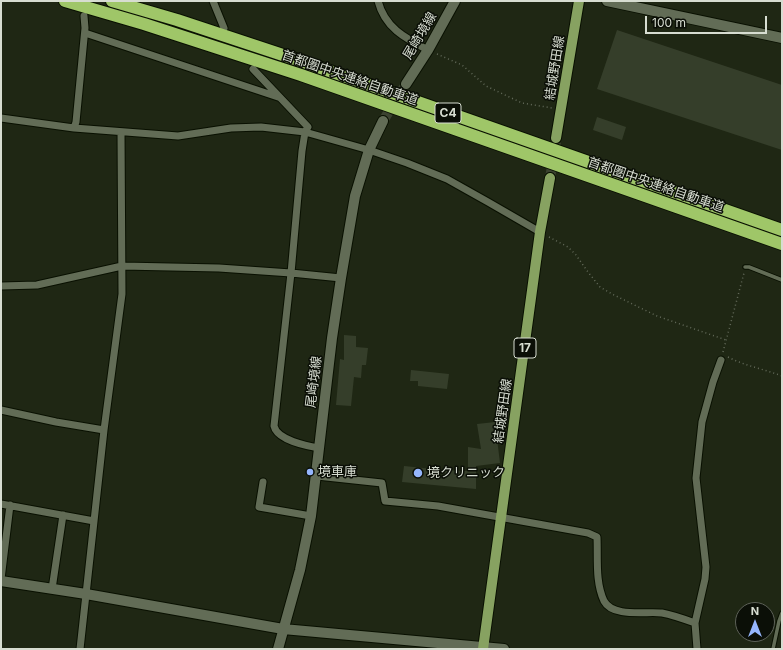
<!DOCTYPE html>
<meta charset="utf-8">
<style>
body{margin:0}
#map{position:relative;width:783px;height:650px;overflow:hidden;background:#1f2714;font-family:Inter,sans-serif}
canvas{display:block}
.frame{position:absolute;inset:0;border:2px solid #d7ddd1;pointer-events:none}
.north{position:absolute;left:735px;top:602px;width:40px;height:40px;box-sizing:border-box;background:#0b0f07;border:1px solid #5d6158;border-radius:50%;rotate:0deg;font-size:11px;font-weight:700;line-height:16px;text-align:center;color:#d7ddd1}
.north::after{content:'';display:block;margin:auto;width:14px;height:18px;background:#95b6fd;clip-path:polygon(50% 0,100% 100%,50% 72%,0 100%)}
.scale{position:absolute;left:645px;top:16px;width:122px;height:18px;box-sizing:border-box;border:2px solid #d7ddd1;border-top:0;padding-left:5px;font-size:12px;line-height:14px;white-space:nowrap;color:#d7ddd1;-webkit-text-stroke:3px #0b0f07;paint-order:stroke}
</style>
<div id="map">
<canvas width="783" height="650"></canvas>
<div class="frame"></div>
<div class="north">N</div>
<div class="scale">100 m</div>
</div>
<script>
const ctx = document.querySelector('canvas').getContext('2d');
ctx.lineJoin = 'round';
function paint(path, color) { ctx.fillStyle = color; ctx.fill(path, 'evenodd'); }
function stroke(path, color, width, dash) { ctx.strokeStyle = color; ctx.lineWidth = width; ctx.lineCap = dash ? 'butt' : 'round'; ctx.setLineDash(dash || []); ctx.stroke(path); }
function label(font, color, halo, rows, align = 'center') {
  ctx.font = font + ' Inter,"Noto Sans JP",sans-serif'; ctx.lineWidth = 3; ctx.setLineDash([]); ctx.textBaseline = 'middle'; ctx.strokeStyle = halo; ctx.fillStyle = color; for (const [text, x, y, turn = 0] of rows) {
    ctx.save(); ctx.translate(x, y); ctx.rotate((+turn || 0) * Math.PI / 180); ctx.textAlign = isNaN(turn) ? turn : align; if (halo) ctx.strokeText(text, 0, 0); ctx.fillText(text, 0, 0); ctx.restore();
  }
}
paint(new Path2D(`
 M617 30 782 85V150L597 89Z
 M597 117 626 127 622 140 593 130Z
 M344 335 356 336V347L368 348 366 365H362L361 378 354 377 351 406 336 405 340 359 344 360Z
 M411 370 449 374 447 389 418 386V381H410Z
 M495 422 500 463 476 466V489L402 482 404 466 433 469 432 477 445 479V470L468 471V447L481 449 477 424Z`), '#353e2a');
stroke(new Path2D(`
 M383 121 406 84`), '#3b4230', 10, [10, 5]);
stroke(new Path2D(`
 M550 178 556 142`), '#3b4230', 10, [10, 5]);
const lane = new Path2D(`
 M745 267H749L782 280
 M773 649 779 621 782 613`);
const street = new Path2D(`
 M213 1 224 28
 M378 1C385 28 405 38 428 50
 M85 33 278 97
 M253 69 308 127 305 132 302 151 291 273 274 426C277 440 307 446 319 448
 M1 118 74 128 178 136 231 128 261 127 305 132 369 150 407 163 447 179 488 202 540 232
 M74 128 76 122 85 28 84 16
 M1 286 37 285 122 266 219 268 291 273 341 278
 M1 410 56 422 104 430
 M317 476 382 483 385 501 438 506 588 533 597 537C598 558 595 582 604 601 613 618 647 611 662 613 673 615 684 619 695 623
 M263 482 259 507 311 516
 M1 504 94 521
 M1 579 10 505
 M52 589 63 515
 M80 649 104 430 122 294 121 132
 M697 649 695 623 705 579 706 567 696 478 702 422 713 382 721 360`);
const secondary = new Path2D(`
 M607 1 782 38
 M406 84 428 50 455 1
 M1 581 86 594 283 629 504 649
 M278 649 300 570 311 516 332 338 341 278 355 196 369 150 383 121`);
const primary = new Path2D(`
 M556 138 579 1
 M483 649 540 232 550 178`);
const highway = new Path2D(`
 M65 1 144 24 301 75 782 244
 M112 1 177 20 304 62 782 230`);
stroke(lane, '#091001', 5.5);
stroke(street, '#091001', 9);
stroke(secondary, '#091001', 12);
stroke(primary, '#091001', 12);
stroke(highway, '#091001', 14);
stroke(new Path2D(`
 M437 54 462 65 486 86 522 103 552 108
 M549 237 568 247 576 255 588 272 600 287 612 294 657 316 726 340
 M723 352 744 273
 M728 357C745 366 764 369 782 376`), '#646b5b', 1.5, [1, 3]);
stroke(lane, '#626c56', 3.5);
stroke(street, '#626c56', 7);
stroke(secondary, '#626c56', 10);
stroke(primary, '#87a261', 10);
stroke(highway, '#9fc668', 12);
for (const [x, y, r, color] of [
 [310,472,4,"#95b6fd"],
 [418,473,5,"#95b6fd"]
]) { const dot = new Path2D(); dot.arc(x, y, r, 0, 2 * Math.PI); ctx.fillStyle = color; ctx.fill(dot); stroke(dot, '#0b0f07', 1.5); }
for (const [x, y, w] of [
 [448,113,26],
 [525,348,22]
]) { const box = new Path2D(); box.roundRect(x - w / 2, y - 10, w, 20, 3); ctx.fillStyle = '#0b0f07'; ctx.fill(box); stroke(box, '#d7ddd1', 1); }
label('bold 12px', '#d7ddd1', null, [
 ["C4",448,113],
 ["17",525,348]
]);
label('13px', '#d7ddd1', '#0b0f07', [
 ["尾崎境線",420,36,-59],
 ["結城野田線",555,68,-81],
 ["首都圏中央連絡自動車道",350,78,19],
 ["首都圏中央連絡自動車道",656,185,19],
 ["尾崎境線",314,382,-83],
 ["結城野田線",503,411,-82]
]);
label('13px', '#d7ddd1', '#0b0f07', [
 ["境車庫",318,472],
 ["境クリニック",427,473]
], 'left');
</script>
